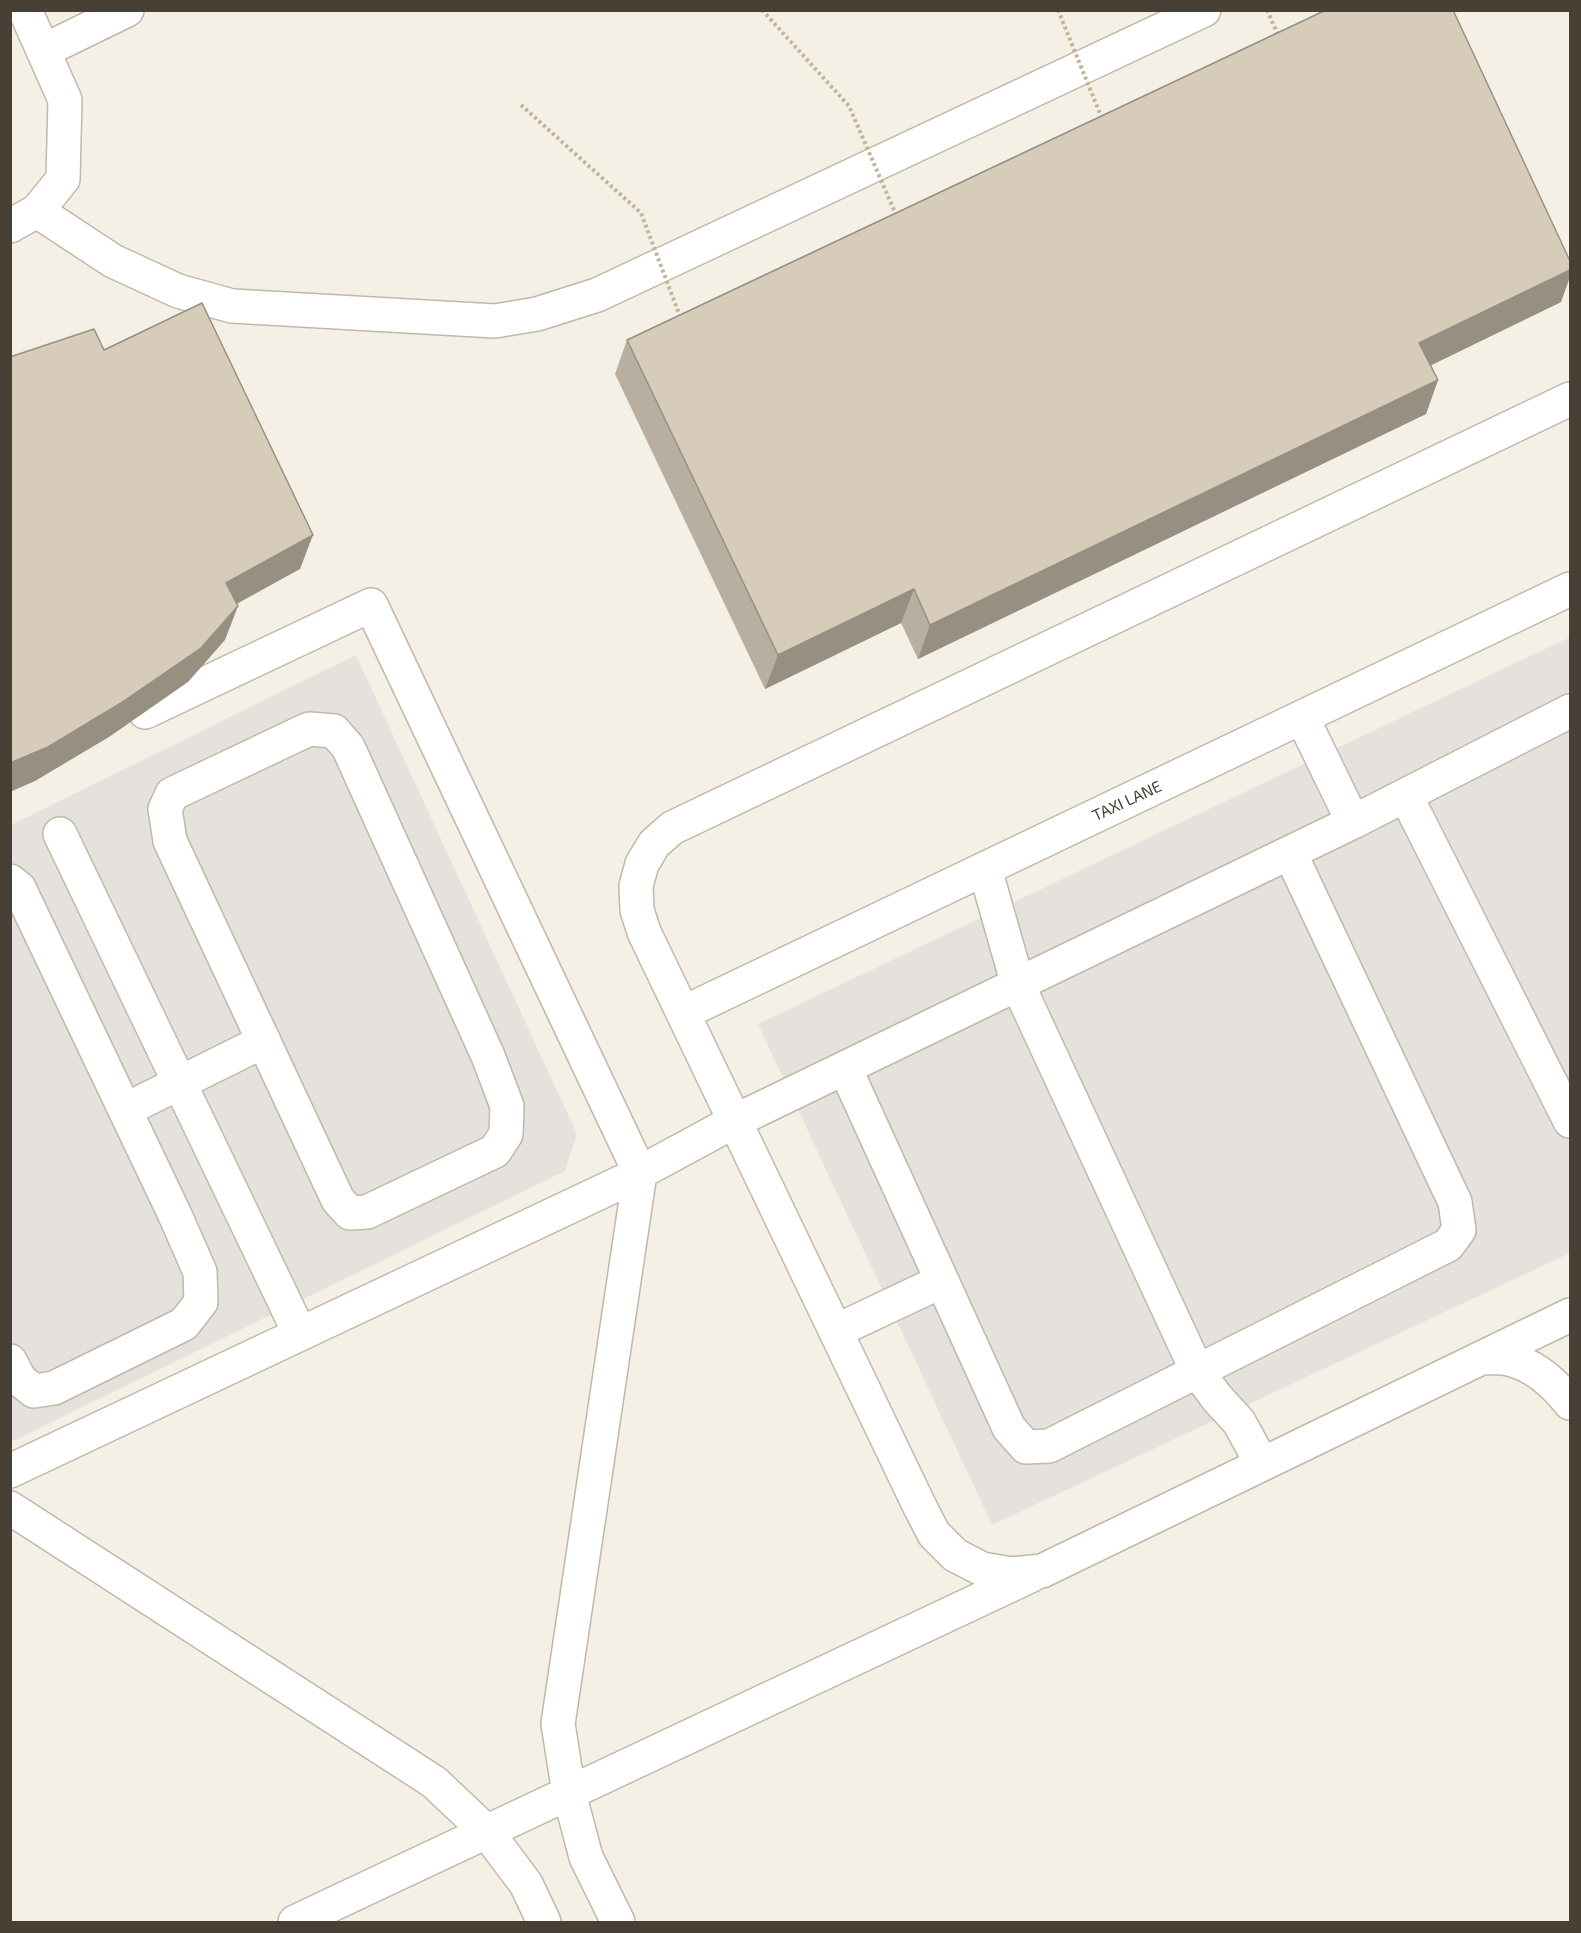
<!DOCTYPE html>
<style>
body{margin:0}
#map{position:relative;width:1581px;height:1933px;overflow:hidden;background:#f4f0e5;font-family:"Exo 2",sans-serif}
canvas{display:block}
.frame{position:absolute;inset:0;border:12px solid #484034;pointer-events:none}
</style>
<div id="map">
<canvas width="1581" height="1933"></canvas>
<div class="frame"></div>
</div>
<script>
const ctx = document.querySelector('canvas').getContext('2d');
ctx.lineJoin = 'round';
function paint(path, color) { ctx.fillStyle = color; ctx.fill(path, 'evenodd'); }
function stroke(path, color, width, dash) { ctx.strokeStyle = color; ctx.lineWidth = width; ctx.lineCap = dash ? 'butt' : 'round'; ctx.setLineDash(dash || []); ctx.stroke(path); }
function label(font, color, halo, rows, align = 'center') {
  ctx.font = font + ' "Exo 2",sans-serif'; ctx.lineWidth = 5; ctx.setLineDash([]); ctx.textBaseline = 'middle'; ctx.strokeStyle = halo; ctx.fillStyle = color; for (const [text, x, y, turn = 0] of rows) {
    ctx.save(); ctx.translate(x, y); ctx.rotate((+turn || 0) * Math.PI / 180); ctx.textAlign = isNaN(turn) ? turn : align; if (halo) ctx.strokeText(text, 0, 0); ctx.fillText(text, 0, 0); ctx.restore();
  }
}
paint(new Path2D(`
 M1570 637V1253L992 1525 758 1024Z
 M356 655 577 1134 565 1171 15 1440 11 1439V825Z`), '#e5e2de');
const minor = new Path2D(`
 M43 51 127 10
 M37 211 113 261 178 291 232 306 495 321 537 314 597 295 1204 10
 M10 226 37 211 63 179 65 100 25 10
 M1570 399 672 828 654 844 642 864 636 886 637 910 644 932 920 1507 934 1534 955 1555 982 1569 1012 1574 1042 1571 1570 1315
 M145 712 371 605 640 1173 558 1724 569 1793 586 1857 618 1922
 M1302 717 1353 822
 M309 729 334 731 348 747 488 1056 507 1106 506 1134 495 1151 367 1212 350 1213 338 1200 170 841 165 809 172 794Z
 M1406 796 1570 1121
 M60 834 300 1334
 M985 869 1018 985 1197 1371 1217 1398 1239 1422 1262 1464
 M10 881 19 888 175 1215 200 1272 201 1302 184 1324 54 1388 34 1391 20 1380 10 1361
 M683 1013 1570 589
 M845 1068 1009 1428 1026 1447 1049 1446 1448 1245 1459 1230 1455 1202 1290 853
 M125 1110 264 1041
 M836 1331 942 1281
 M1481 1358C1490 1358 1501 1357 1509 1359 1534 1365 1555 1384 1570 1403
 M10 1471 624 1181 735 1121 1353 822 1570 711
 M10 1508 434 1782 487 1832 526 1884 544 1922
 M295 1922 1032 1575`);
stroke(minor, '#c1b8a7', 36);
stroke(new Path2D(`
 M1267 10 1279 37`), '#c4b497', 4, [3, 3]);
stroke(minor, '#fff', 33);
stroke(new Path2D(`
 M762 10 849 106 897 217
 M1058 10 1103 121
 M521 105 641 213 681 319`), '#c4b497', 4, [3, 3]);
paint(new Path2D(`
 M1561 302 1431 365 1438 380 1426 414 918 659 901 623 765 689 615 374 627 340Z`), '#b9afa0');
paint(new Path2D(`
 M1570 270V277L1561 302 1407 377 1419 343Z
 M1438 380 1426 414 918 659 930 625Z
 M313 535 300 569 213 617 226 583Z
 M914 589 901 623 765 689 778 655Z
 M238 606 225 640 188 682 109 737 35 781 10 792V763Z`), '#968f82');
const building = new Path2D(`
 M1326 10H1453L1570 261V270L1419 343 1438 380 930 625 914 589 778 655 627 340Z
 M202 303 313 535 226 583 238 606 201 648 121 703 48 747 10 763V357L94 329 104 350Z`);
paint(building, '#d7ccba');
stroke(building, '#968f82', 1.5);
label('16px', '#484034', '#fff', [
 ["TAXI LANE",1127,801,-25]
]);
</script>
